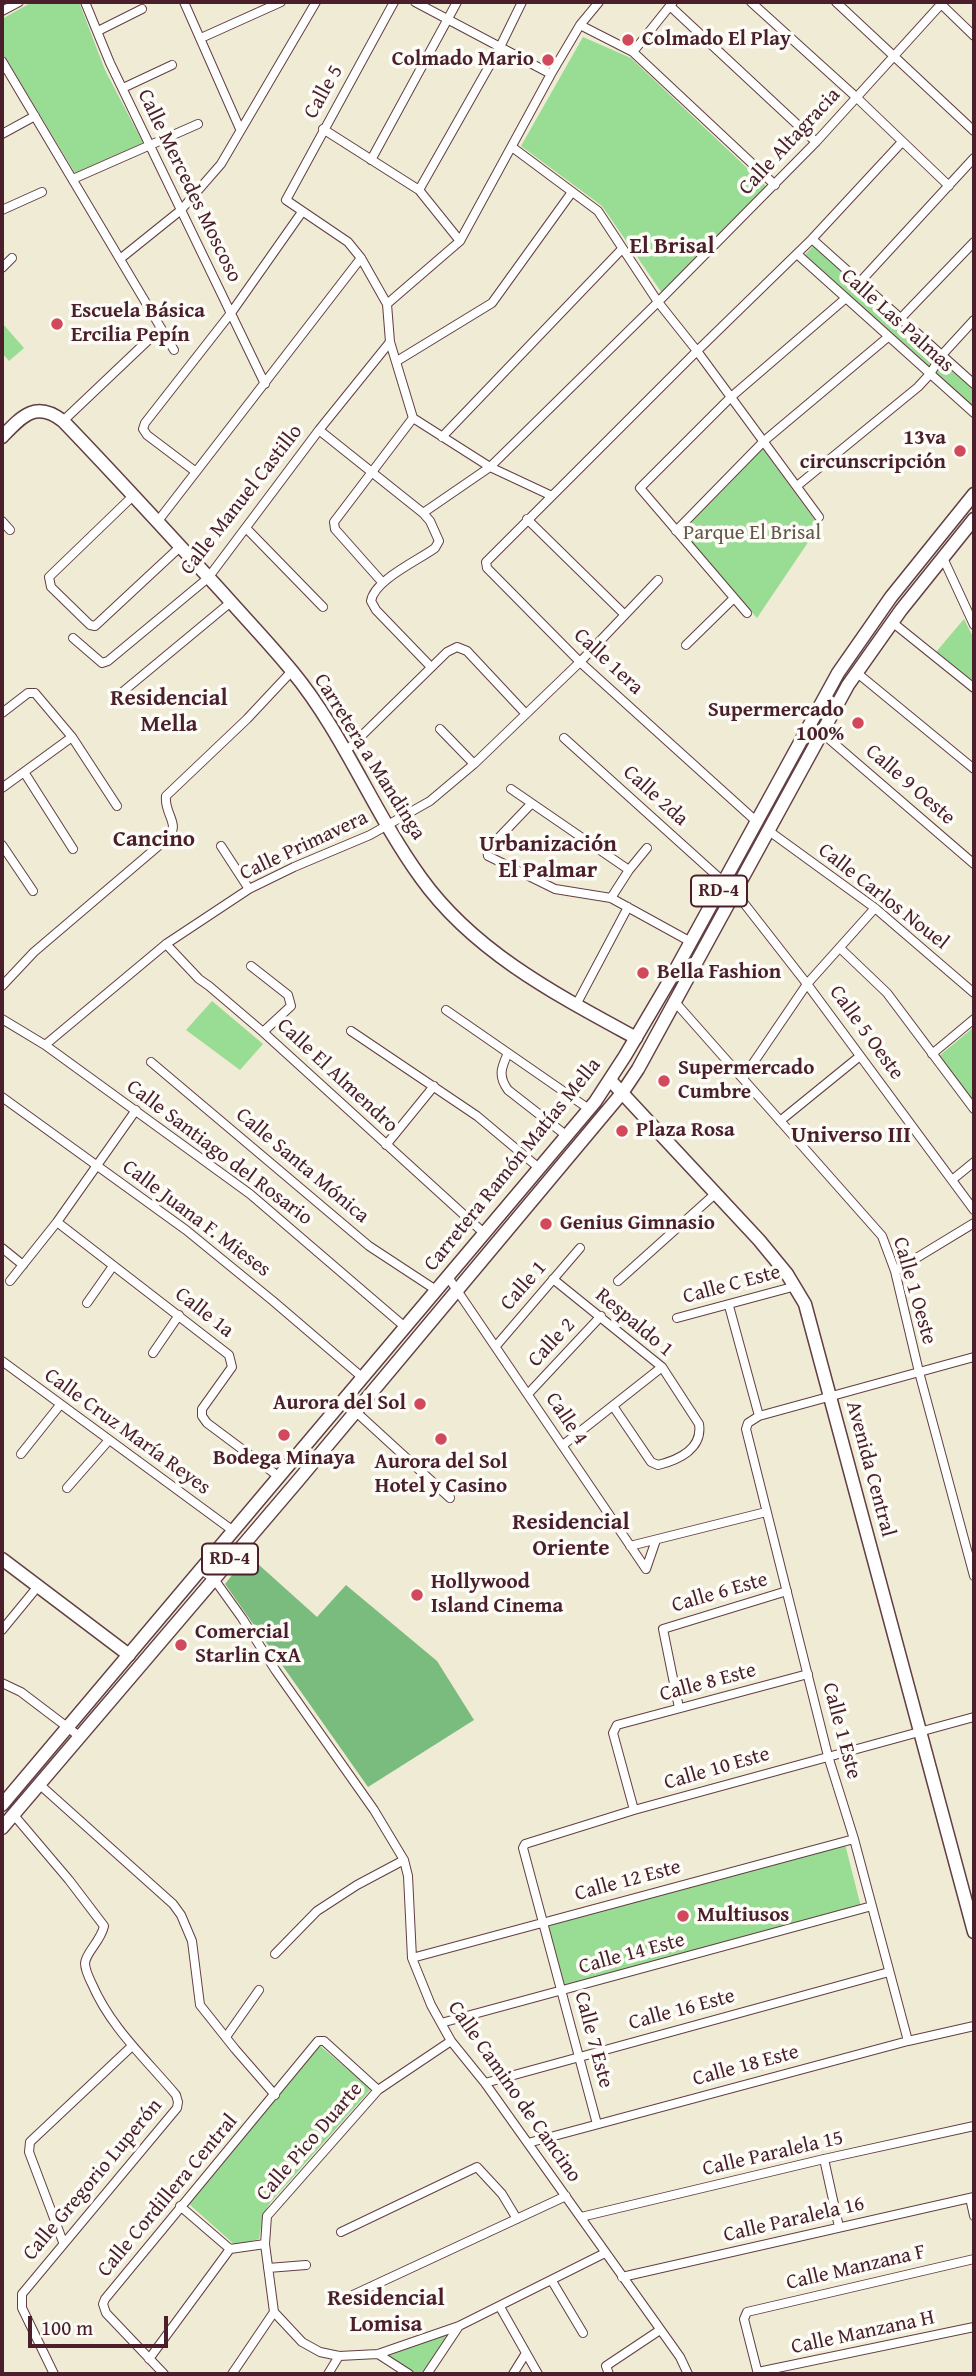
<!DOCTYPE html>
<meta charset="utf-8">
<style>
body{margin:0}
#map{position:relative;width:976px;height:2376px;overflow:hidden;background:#efebd4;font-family:"Gentium Book Plus",serif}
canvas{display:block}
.frame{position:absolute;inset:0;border:4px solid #4a1f2b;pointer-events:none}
.scale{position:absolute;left:28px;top:2316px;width:140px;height:32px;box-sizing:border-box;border:4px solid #4a1f2b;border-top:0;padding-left:9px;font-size:21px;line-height:24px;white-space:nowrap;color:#4a1f2b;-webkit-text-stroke:5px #fdfcf7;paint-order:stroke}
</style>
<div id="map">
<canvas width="976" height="2376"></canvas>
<div class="frame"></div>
<div class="scale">100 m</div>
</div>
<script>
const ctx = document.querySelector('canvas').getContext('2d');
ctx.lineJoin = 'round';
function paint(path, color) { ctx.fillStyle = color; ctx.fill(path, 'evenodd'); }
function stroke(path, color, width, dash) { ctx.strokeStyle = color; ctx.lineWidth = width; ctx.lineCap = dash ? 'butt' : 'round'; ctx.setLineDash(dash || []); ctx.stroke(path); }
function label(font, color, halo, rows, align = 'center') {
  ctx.font = font + ' "Gentium Book Plus",serif'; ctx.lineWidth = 7; ctx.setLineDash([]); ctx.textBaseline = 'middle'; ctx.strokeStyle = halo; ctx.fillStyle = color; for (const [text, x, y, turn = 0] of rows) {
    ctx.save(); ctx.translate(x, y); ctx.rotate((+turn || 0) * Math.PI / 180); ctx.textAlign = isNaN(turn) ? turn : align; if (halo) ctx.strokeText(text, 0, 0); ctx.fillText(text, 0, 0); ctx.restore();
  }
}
paint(new Path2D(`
 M32 2H79L105 70 143 143 75 173 2 52V19Z
 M583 37 631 58 766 186 662 293 602 206 521 146Z
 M813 246 974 390V407L805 255Z
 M2 323 24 348 9 361 2 353Z
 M763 449 819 526 757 618 681 533Z
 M964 619 974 639V683L936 652Z
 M212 1001 263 1044 240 1070 186 1030Z
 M974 1027V1104L939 1056Z
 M845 1844 861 1907 564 1986 548 1926Z
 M319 2045 371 2089 270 2203 263 2215 259 2239 235 2245 189 2204Z
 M453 2330 421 2374H412L383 2355Z`), '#99dc93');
paint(new Path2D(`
 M248 1555 317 1617 346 1585 437 1661 474 1720 368 1787 225 1584Z`), '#7abc7d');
const street = new Path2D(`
 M85 2 110 63 265 384
 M184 2 240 129
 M394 2 286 200 348 242 361 258 387 304 390 342 413 418 490 467 552 496
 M415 2 551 74
 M751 2 856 97 949 186
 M836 2 974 131
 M941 4 974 36
 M670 6 816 142
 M2 11 19 2
 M580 25 633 52 775 185
 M98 31 142 9
 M201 38 281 2
 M633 52 673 2
 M2 61 174 350
 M123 88 172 65
 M323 129 419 190 460 241
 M2 134 35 116
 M512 147 598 211 658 302 816 142 943 2
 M371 160 457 2
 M73 179 198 124
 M419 190 500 47 522 2
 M2 210 42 192
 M812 239 974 384
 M797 254 974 413
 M120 259 181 210 221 164 316 2
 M2 268 12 258
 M860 282 974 158
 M387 304 460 241 551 74 580 25 599 2
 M900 319 974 242
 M397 361 492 303 572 192
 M63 421 161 328
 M319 430 423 513 430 521 439 541 435 548C419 560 374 580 371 601L376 610 431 667
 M442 437 622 249
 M196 472 147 435 143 429 145 423 231 313 302 212
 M797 486 918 387 930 374 941 356 974 320
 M134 495 49 577 51 587 90 625 95 626 181 546
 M423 513 490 467 658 302 697 351 819 517
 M527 519 624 614
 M2 521 10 530
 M158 521 361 258
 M246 528 323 607
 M676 531 764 441 888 337
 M943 558 974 625
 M382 582 335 529 334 522 413 418
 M747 613 640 488 731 397 846 298
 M892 622 974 688
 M73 638 102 663 108 661 208 578 319 430 390 342
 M686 645 733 599
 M856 672 974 769
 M120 694 231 602
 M2 713 28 693H35L72 737 117 806
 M440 729 474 764
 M822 733 974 864
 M564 738 736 893 807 984 974 1210
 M347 750 447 652 457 647 467 651 525 713
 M24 772 73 849
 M2 788 72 737
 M511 789 629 870
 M531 804 487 850 488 856 555 889 611 898 691 942
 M757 822 580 662 487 568 486 562 697 351 812 239 902 142
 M769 831 875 908 974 993
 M2 845 33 891
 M221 846 249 889
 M611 898 629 870 647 848
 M166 944 199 979 209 986 263 1032 485 1234
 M841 949 887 993 974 1109
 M251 966 288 995 291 1006 263 1032
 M2 986 34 952 169 837C180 823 164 814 166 796L247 719 292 671
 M675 1002 882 1236 895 1271 919 1372 974 1576
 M576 1005 628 907
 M446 1010 589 1109
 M2 1019 45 1045 250 1194 405 1327
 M351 1031 477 1116 539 1168
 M45 1045 166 944 249 889 294 867 370 835 430 801 474 764 580 662 658 580
 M508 1053C501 1068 498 1076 508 1090L567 1136
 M932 1054 974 1019
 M151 1062 369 1246 436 1290
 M743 1078 807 984 875 908
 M2 1097 186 1230 273 1301 363 1378
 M780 1121 860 1056
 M386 1145 434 1086
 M952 1180 974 1162
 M57 1222 229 1355 232 1367 202 1409V1416L207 1423 278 1476
 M2 1248 23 1265
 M895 1271 974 1223
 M448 1277 646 1569
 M553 1279 662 1367 699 1424C703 1449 678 1460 658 1465L651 1462 613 1406
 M10 1281 57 1222 136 1110
 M618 1281 715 1194
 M87 1303 113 1266
 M729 1306 759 1416
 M677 1318 796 1286
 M496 1346 580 1248
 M153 1353 179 1315
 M2 1361 232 1530
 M528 1394 601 1316
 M355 1411 450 1498
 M563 1445 662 1367
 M21 1454 60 1405
 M67 1488 109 1440
 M630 1546 766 1512
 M200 1569 214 1579 242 1618 276 1671 374 1810 404 1860 408 1876 412 1958 431 2005 451 2041 485 2083 680 2357 688 2374
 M646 1569 656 1540
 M2 1630 39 1585
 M2 1683 21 1692 79 1736
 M679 1708 663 1629 787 1591
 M39 1784 173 1904 181 1915 192 1941 200 2005 235 2049 275 2095
 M634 1810 613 1733 617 1725 808 1674
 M13 1814 69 1880 104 1926C101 1941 86 1952 85 1963 85 1970 89 1978 92 1984 111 2028 145 2058 176 2095L178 2102 177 2108 22 2294V2308L54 2374
 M275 1954 317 1911 357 1885 404 1860
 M412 1958 854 1839
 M441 2023 872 1906
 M226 2037 259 1990
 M451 2041 378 2090 267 2216 265 2244 274 2312 302 2342 320 2352 339 2356 378 2354 459 2326 605 2253
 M908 2041 854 1839 828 1756 746 1429 748 1423 759 1416 974 1357
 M485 2083 889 1972
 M597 2124 523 1848 525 1844 634 1810 974 1717
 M528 2143 908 2041 974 2026
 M824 2159 839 2227
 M970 2198 974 2216
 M180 2206 230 2249 265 2244
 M581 2217 824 2159 974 2126
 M341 2232 477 2167 502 2194 517 2219
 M63 2242 29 2152 30 2142 131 2047
 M268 2268 306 2265
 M622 2277 974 2197
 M552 2281 583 2333
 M353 2295 566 2196
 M500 2307 538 2374
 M378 2354 409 2374
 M149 2359 230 2249
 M758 2372 974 2327
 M164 2374 106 2313 103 2304 105 2299 318 2041H324L378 2090
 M232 2374 274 2312
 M328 2374 339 2356
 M427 2374 459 2326
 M513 2374 526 2353
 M609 2374 606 2366 660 2330
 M758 2374 744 2319 747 2312 974 2259`);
const secondary = new Path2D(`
 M2 437C22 416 36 400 63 421 117 477 169 534 222 592 245 618 270 644 292 671 344 734 373 812 421 878 474 952 557 995 636 1038
 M610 1080 759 1240 787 1274 805 1304 974 1932
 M2 1559 129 1655`);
const primary = new Path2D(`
 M2 1805 595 1102 625 1056 671 978 838 673 891 597 974 494
 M2 1828 296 1483 622 1093 638 1069 848 685 901 610 974 519`);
stroke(street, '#633e44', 10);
stroke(secondary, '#633e44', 15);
stroke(primary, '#633e44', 15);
stroke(street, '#fff', 8);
stroke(secondary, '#fff', 12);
stroke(primary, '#fff', 12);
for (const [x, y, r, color] of [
 [628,40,7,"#d1495b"],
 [548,60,7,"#d1495b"],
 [57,324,7,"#d1495b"],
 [960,451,7,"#d1495b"],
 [858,723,7,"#d1495b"],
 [643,973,7,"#d1495b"],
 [664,1081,7,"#d1495b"],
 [622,1131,7,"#d1495b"],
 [546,1224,7,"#d1495b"],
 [420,1404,7,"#d1495b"],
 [284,1435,7,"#d1495b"],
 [441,1439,7,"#d1495b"],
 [417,1595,7,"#d1495b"],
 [181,1645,7,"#d1495b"],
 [683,1916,7,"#d1495b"]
]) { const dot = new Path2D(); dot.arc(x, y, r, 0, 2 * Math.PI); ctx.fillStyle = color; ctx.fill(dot); stroke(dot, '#fdfcf7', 2.5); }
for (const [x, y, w] of [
 [719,891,56],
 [230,1559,56]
]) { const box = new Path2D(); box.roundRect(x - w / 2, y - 15.5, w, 31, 5); ctx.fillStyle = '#fdfcf7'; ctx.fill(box); stroke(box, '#4a1f2b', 2); }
label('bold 19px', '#4a1f2b', null, [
 ["RD-4",719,891],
 ["RD-4",230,1559]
]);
label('bold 21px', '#4a1f2b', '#fdfcf7', [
 ["Colmado El Play",642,40],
 ["Colmado Mario",534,60,"right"],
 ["Escuela Básica",71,312],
 ["Ercilia Pepín",71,336],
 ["13va",946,439,"right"],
 ["circunscripción",946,463,"right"],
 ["Supermercado",844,711,"right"],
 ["100%",844,735,"right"],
 ["Bella Fashion",657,973],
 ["Supermercado",678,1069],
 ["Cumbre",678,1093],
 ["Plaza Rosa",636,1131],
 ["Genius Gimnasio",560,1224],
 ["Aurora del Sol",406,1404,"right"],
 ["Bodega Minaya",284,1459,"center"],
 ["Aurora del Sol",441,1463,"center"],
 ["Hotel y Casino",441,1487,"center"],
 ["Hollywood",431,1583],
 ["Island Cinema",431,1607],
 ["Comercial",195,1633],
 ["Starlin CxA",195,1657],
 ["Multiusos",697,1916]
], 'left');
label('21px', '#4a1f2b', '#fdfcf7', [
 ["Calle 5",324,92,-61],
 ["Calle Altagracia",790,142,-47],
 ["Calle Mercedes Moscoso",189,186,64],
 ["Calle Las Palmas",897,321,42],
 ["Calle Manuel Castillo",242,500,-52],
 ["Calle 1era",608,662,43],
 ["Carretera a Mandinga",369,757,58],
 ["Calle 9 Oeste",910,785,41],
 ["Calle 2da",655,796,42],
 ["Calle Primavera",304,846,-25],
 ["Calle Carlos Nouel",883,897,38],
 ["Calle 5 Oeste",866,1033,54],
 ["Calle El Almendro",337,1076,43],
 ["Calle Santiago del Rosario",219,1153,37],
 ["Carretera Ramón Matías Mella",513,1165,-51],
 ["Calle Santa Mónica",302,1166,40],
 ["Calle Juana F. Mieses",196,1219,37],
 ["Calle C Este",732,1285,-15],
 ["Calle 1",524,1286,-49],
 ["Calle 1 Oeste",914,1291,74],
 ["Calle 1a",204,1313,38],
 ["Respaldo 1",634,1323,40],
 ["Calle 2",552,1343,-47],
 ["Calle 4",566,1419,56],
 ["Calle Cruz María Reyes",127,1432,36],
 ["Avenida Central",870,1469,75],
 ["Calle 6 Este",720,1593,-16],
 ["Calle 8 Este",708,1683,-15],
 ["Calle 1 Este",841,1731,75],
 ["Calle 10 Este",717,1769,-16],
 ["Calle 12 Este",628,1881,-15],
 ["Calle 14 Este",632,1954,-15],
 ["Calle 16 Este",682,2010,-15],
 ["Calle 7 Este",593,2040,75],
 ["Calle 18 Este",746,2066,-15],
 ["Calle Camino de Cancino",514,2092,55],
 ["Calle Pico Duarte",310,2142,-49],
 ["Calle Paralela 15",773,2154,-13],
 ["Calle Gregorio Luperón",93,2180,-50],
 ["Calle Cordillera Central",168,2196,-50],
 ["Calle Paralela 16",794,2220,-13],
 ["Calle Manzana F",856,2268,-13],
 ["Calle Manzana H",863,2333,-12]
]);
label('21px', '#62584a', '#fdfcf7', [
 ["Parque El Brisal",752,534]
]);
label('bold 23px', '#4a1f2b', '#fdfcf7', [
 ["El Brisal",672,247],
 ["Residencial",169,699],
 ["Mella",169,725],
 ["Cancino",154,840],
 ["Urbanización",548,845],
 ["El Palmar",548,871],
 ["Universo III",851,1136],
 ["Residencial",571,1523],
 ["Oriente",571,1549],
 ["Residencial",386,2299],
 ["Lomisa",386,2325]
]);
</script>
